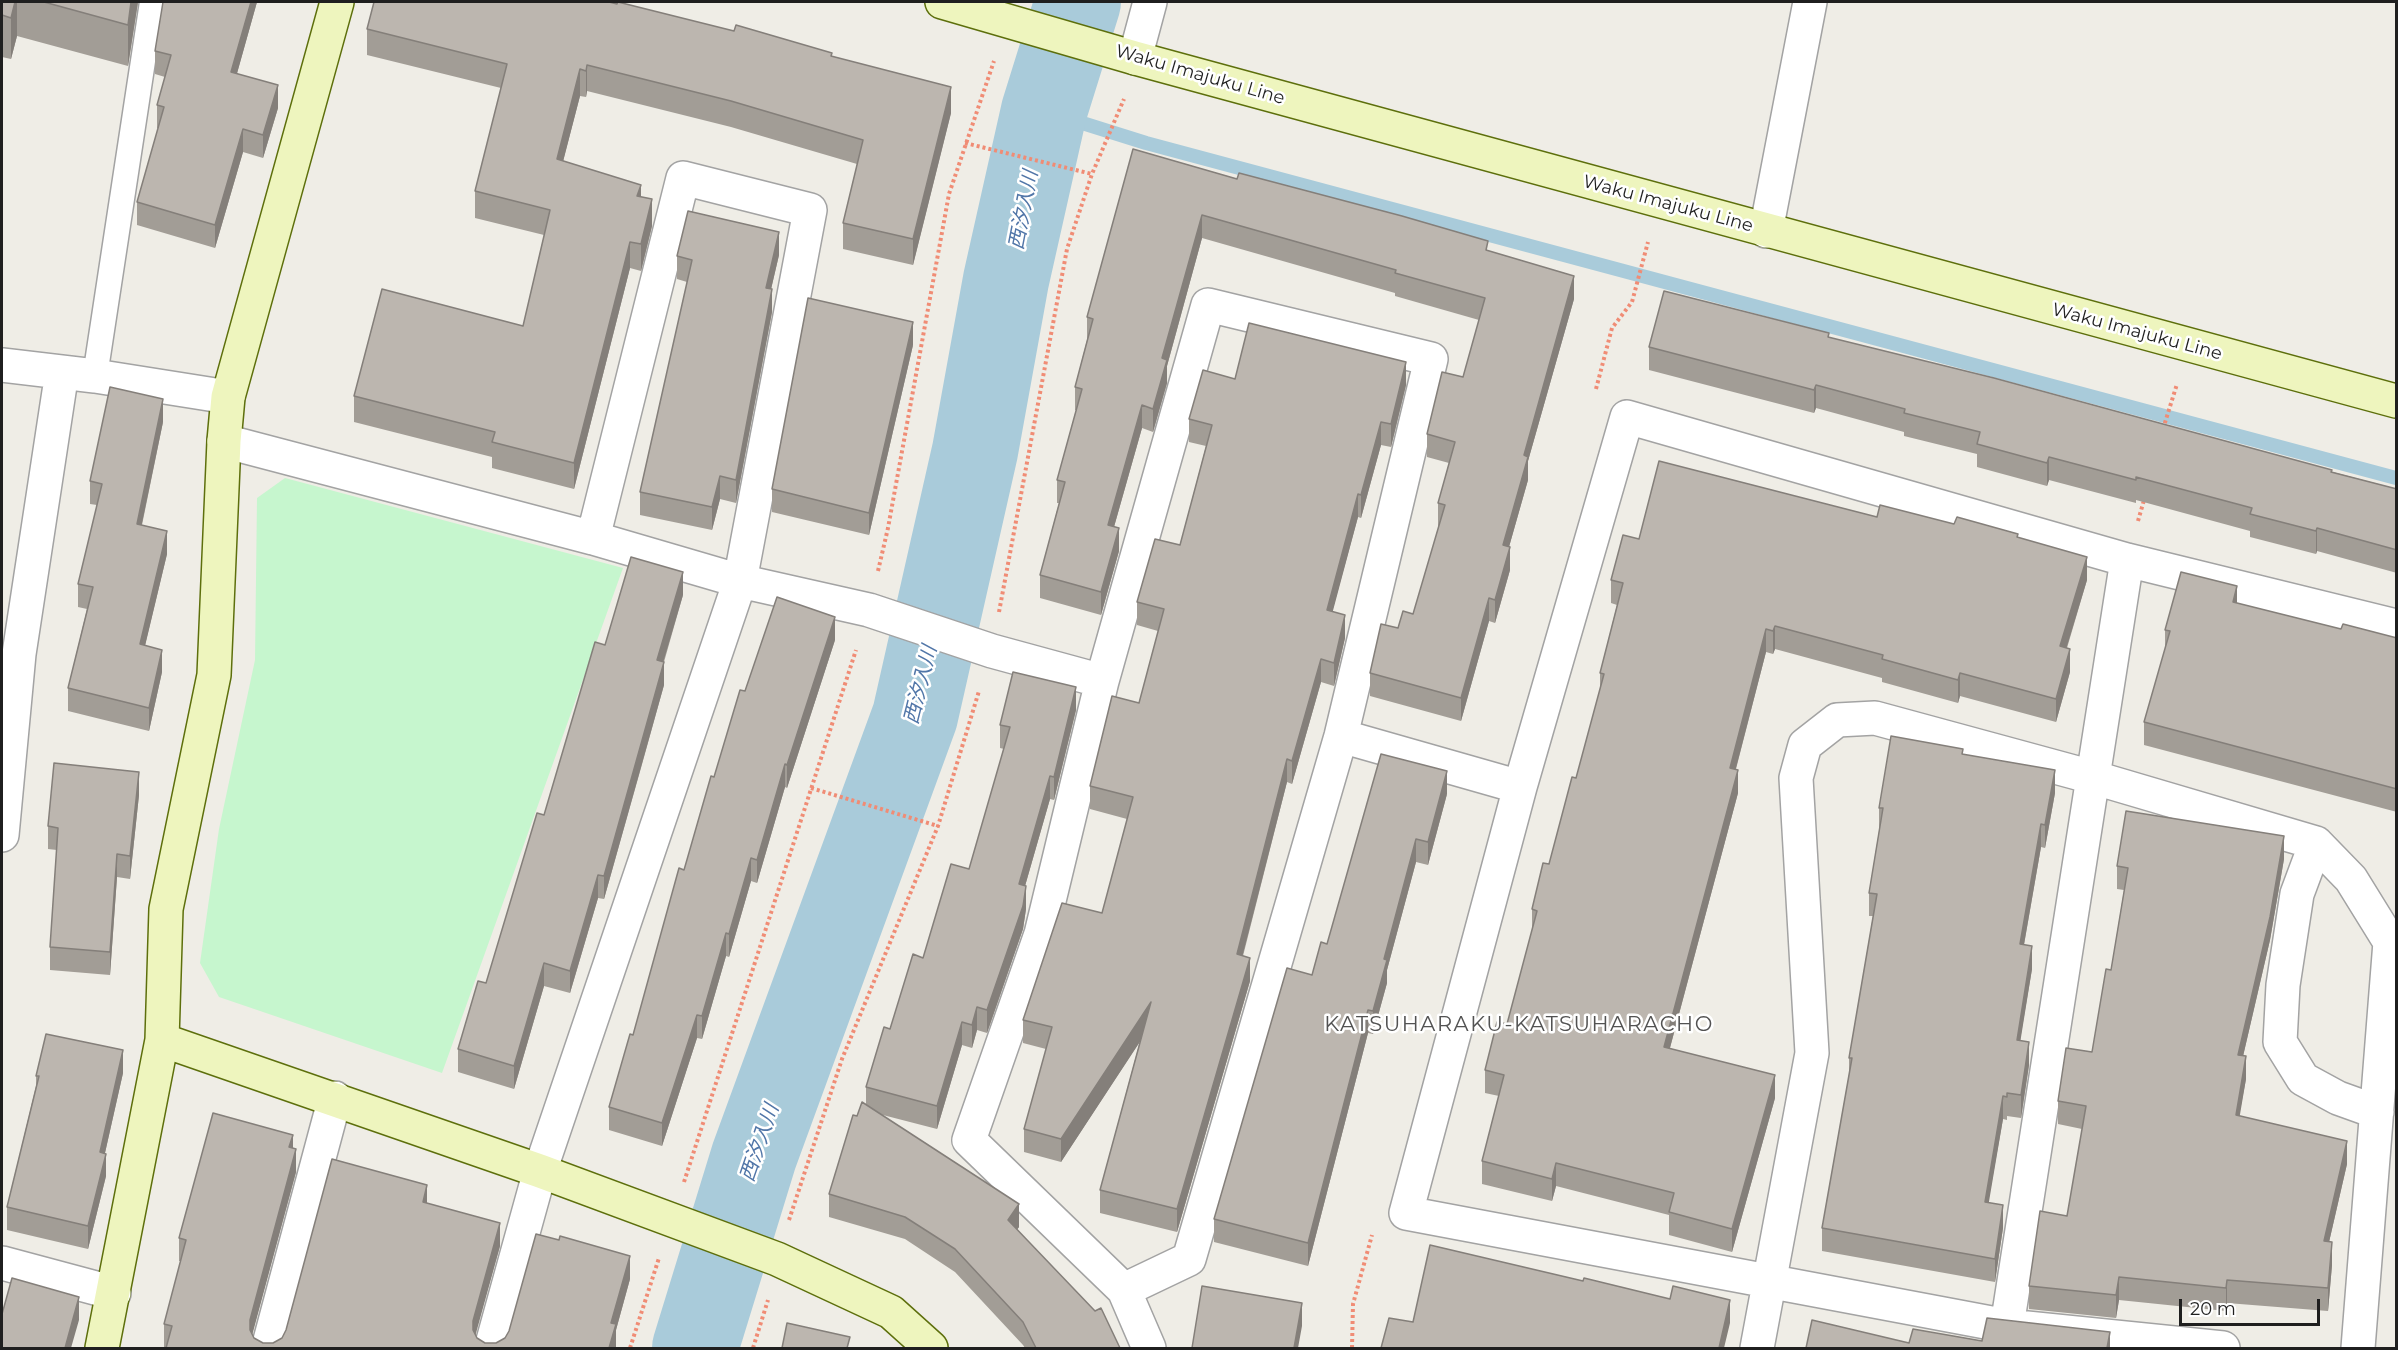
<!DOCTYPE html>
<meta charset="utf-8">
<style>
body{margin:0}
#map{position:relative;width:2398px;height:1350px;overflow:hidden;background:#efede6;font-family:Montserrat,sans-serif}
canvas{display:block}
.frame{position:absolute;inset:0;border:3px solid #1f1f1f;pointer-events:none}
.scale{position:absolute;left:2179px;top:1299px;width:141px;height:27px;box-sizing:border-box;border:3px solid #1f1f1f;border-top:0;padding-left:8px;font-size:18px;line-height:21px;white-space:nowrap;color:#1f1f1f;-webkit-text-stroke:4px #fff;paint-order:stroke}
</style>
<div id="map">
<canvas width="2398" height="1350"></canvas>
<div class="frame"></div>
<div class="scale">20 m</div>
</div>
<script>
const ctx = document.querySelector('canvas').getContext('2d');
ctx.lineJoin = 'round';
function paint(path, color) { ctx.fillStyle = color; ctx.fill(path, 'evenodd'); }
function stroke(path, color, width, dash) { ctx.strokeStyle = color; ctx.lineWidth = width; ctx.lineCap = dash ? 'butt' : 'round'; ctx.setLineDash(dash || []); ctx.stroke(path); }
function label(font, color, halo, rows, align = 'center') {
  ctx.font = font + ' Montserrat,"Noto Sans JP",sans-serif'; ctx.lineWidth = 5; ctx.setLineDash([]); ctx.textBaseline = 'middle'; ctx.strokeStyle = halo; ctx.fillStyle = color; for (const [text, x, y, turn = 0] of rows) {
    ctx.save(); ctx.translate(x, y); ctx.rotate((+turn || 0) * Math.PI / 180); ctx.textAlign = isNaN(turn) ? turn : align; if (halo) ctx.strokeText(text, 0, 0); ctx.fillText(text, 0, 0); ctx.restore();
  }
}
paint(new Path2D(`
 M285 478 623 568 442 1073 219 997 200 963 219 829 255 660 257 498Z`), '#c6f6ce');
stroke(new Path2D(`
 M1044 111 1146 143 2396 478`), '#a9cbda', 14);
stroke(new Path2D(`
 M695 1348 754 1156 915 716 975 451 1006 280 1044 111 1078 2`), '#a9cbda', 86);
const lane = new Path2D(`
 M95 376 152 2`);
const street = new Path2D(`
 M1135 58 1150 2
 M1766 231 1810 2
 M2 365 95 376 228 397
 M224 441 593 538 740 581 869 610 992 651 1102 681
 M1341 736 1520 787
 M2 835 19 654 62 372
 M2316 843 2297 894 2283 985 2280 1042 2303 1079 2338 1098 2377 1112
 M2 1263 114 1293
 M1124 1290 1189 1259 1341 736 1431 359 1208 305 1102 681 1041 934 969 1140 1124 1290 1149 1348
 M2007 1326 2127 560
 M268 1348 335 1098
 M491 1348 540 1171 740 581 810 210 683 178 593 538
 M1757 1348 1812 1053 1796 778 1805 745 1837 720 1875 718 2092 777 2316 843 2351 879 2390 942 2358 1348
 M2223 1348 2007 1326 1406 1213 1520 787 1627 417 2127 560 2396 626`);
const secondary = new Path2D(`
 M942 2 1135 58 2396 401
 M162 1040 540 1171 777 1259 891 1312 931 1348
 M102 1348 162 1040 166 909 214 675 224 441 228 397 337 2`);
stroke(lane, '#a3a3a3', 27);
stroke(street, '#a3a3a3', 36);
stroke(secondary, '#5d6f0c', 36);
stroke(new Path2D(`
 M965 143 1092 174
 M1596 389 1612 328 1632 302 1648 242
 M2163 429 2177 384
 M2138 521 2144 500
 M878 571 888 528 949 194 994 61
 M999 612 1067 249 1092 174 1124 99
 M811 788 938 826
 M684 1182 856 650
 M789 1220 842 1059 938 826 979 691
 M630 1348 659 1258
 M753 1348 768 1300
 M1352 1348 1353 1304 1372 1235`), '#f08c75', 4, [3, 3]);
stroke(lane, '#fff', 24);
stroke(street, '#fff', 33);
stroke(secondary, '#eef5be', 33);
paint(new Path2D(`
 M2 2H138L128 66 17 36 11 59 2 57Z
 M163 2H257L237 73 278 108 263 158 243 152 215 248 137 225V202L158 128H157V105L165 77 155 74V51Z
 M367 29 832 56 951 113 913 265 843 249V223L857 164 731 127 587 91 586 97 580 96 563 161 641 197 652 226 641 271 630 268 574 489 492 468V457L354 422V396L523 326 544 235 475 218V191L501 88 367 55Z
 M1133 149 1488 251 1574 299 1528 461V480L1509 547 1510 570 1495 623 1489 621 1461 721 1370 696V673L1398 628 1413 614 1439 526H1438V503L1449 463 1427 457V434L1463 377 1479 320 1395 296V293L1202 238 1167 366V383L1153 432 1142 428 1114 527 1119 551 1101 615 1040 598V575L1059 503H1057V480L1076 410H1075V387L1087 340V317Z
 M779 255 771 289 772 312 736 503 720 499 712 530 640 515V492L687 282 677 279V256Z
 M1829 338 2397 489V573L2317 551 2316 554 2250 537V531L2136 500V503L2049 480 2047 486 1977 467V454L1904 436V432L1816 408 1814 413 1649 370V347Z
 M913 345 869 535 772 512V489Z
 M1235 379 1406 385 1391 447 1381 445 1361 518 1358 517 1332 612 1345 638 1334 686 1321 682 1292 784 1287 782 1243 956 1250 981 1177 1232 1100 1213V1190L1140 1041 1061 1162 1024 1152V1129L1046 1049 1023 1043V1020L1102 913 1127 819 1090 809V786L1139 703 1158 631 1137 625V602L1180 545 1206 446 1189 442V419Z
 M163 422 142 525 167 554 145 645 162 672 149 731 68 711V688L87 609 78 607V584L97 505 90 504V481Z
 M1877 517 1954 524 2018 537 2087 580 2067 648 2070 672 2056 722 1960 696 1958 703 1882 682V678L1775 649 1773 654 1766 652 1736 769 1738 793 1670 1048 1775 1098 1732 1252 1669 1235V1215L1556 1186 1552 1201 1482 1184V1161L1499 1096 1485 1093V1070L1507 1024 1532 932V909L1549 864 1576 778 1600 690V673L1617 605 1611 603V580L1639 539Z
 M683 595 664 662V685L641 768 604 899 598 898 570 993 544 986 514 1089 458 1072V1049L486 983 544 815 605 645Z
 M2237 603 2341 629 2397 638V812L2144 745V722L2165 649V630Z
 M835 640 787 788 785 787 757 883 751 881 729 957 726 956 702 1039 697 1038 662 1146 609 1130V1107L633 1035 684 870 714 777 745 691Z
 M1076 710 1054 800 1050 799 1025 886 1026 909 1023 929 987 1033 977 1030 972 1048 962 1045 937 1129 879 1114 1019 1227 1017 1229 1120 1348H1025L1023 1345 955 1272 905 1239 829 1217V1194L857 1116 866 1105V1087L890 1029 923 958 969 869 1004 749 1000 748V725Z
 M1963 754 2055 793 2045 848 2041 847 2024 945 2032 969 2020 1040 2029 1065 2021 1118 2007 1116V1120L2003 1119 1988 1203 2003 1228 1995 1282 1822 1251V1228L1849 1074V1058L1873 916H1869V893L1879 831V808Z
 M1447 794 1428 865 1416 862 1387 970V983L1373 1034 1368 1033 1308 1266 1214 1242V1219L1312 975 1327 944Z
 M139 795 130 879 117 877 110 975 50 970V947L57 850 48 849V826Z
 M2284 859 2270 940 2243 1056 2246 1079 2239 1116 2347 1164 2329 1242 2332 1265 2328 1311 2227 1303 2226 1311 2119 1300 2116 1318 2029 1309V1286L2067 1216 2082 1129 2058 1124V1101L2092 1052 2111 970 2124 890 2117 889V866Z
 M123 1073 105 1153 106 1176 88 1249 7 1230V1207L36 1086V1076Z
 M293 1148 296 1172 252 1334 254 1338 263 1343H273L282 1338 427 1203 500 1246 475 1334 477 1338 485 1343H496L630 1279 616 1330V1347H164V1324L181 1261H179V1238Z`), '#a29d96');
paint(new Path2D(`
 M15 2H17V36L11 59V18Z
 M131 2H138L128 66V25Z
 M251 2H257L231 95V72Z
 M587 65V91L586 97V71Z
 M580 69V96L557 185V159Z
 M278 85V108L263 158V135Z
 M951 87V113L913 265V239Z
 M243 129V152L215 248V225Z
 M641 185V212L637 196Z
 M652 199V226L641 271V244Z
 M1202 215V238L1167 366V383L1153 432V409L1162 358Z
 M779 232V255L766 311V288Z
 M630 242V268L574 489V463Z
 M1574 276V299L1528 461V480L1503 568V545L1524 455Z
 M772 289V312L736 503V480Z
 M913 322V345L869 535V513Z
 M1406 362V385L1391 447V424Z
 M1816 385V408L1814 413V390Z
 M163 399V422L137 547V524Z
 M1142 405V428L1108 548V525Z
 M1381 422V445L1361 518V495Z
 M2049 457V480L2047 486V463Z
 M720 476V499L712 530V507Z
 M1358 494V517L1327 633V610Z
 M1119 528V551L1101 615V592Z
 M2317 528V551L2316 554V531Z
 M167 531V554L140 667V644Z
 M1510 547V570L1495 623V600Z
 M2087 557V580L2060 669V646Z
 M683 572V595L657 683V660Z
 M2237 586V609L2233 602Z
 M1489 598V621L1461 721V698Z
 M1345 615V638L1334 686V663Z
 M835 617V640L787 788V765Z
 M1775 626V649L1773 654V631Z
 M1766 629V652L1730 791V768Z
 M2070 649V672L2056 722V699Z
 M162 650V672L149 731V708Z
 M1321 659V682L1292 784V761Z
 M664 662V685L604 899V876Z
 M1960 673V696L1958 703V680Z
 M1076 687V710L1054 800V777Z
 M1287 759V782L1237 977V954Z
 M785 764V787L757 883V860Z
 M1738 770V793L1664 1070V1047Z
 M2055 770V793L2045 848V825Z
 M1447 771V794L1428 865V842Z
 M139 772V795L130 879V856Z
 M1050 776V799L1019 907V884Z
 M2041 824V847L2020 967V944Z
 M2284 836V859L2270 940 2238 1078V1055Z
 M1416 839V862L1387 970V983L1373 1034V1011L1384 959Z
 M117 854V877L110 975V952Z
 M751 858V881L729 957V934Z
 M598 875V898L570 993V971Z
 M1026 886V909L1023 929 987 1033V1010Z
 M726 933V956L702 1039V1016Z
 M2032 946V969L2017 1062V1040Z
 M1250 958V981L1177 1232V1209Z
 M544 963V986L514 1089V1066Z
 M1151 1002V1025L1061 1162V1139Z
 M977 1007V1030L972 1048V1025Z
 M1368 1010V1033L1308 1266V1243Z
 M697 1015V1038L662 1146V1123Z
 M962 1022V1045L937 1129V1106Z
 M2029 1042V1065L2021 1118V1095Z
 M123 1050V1073L100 1175V1152Z
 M2246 1056V1079L2236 1138V1115Z
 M1775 1075V1098L1732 1252V1229Z
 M2003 1096V1119L1985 1225V1202Z
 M293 1135V1158L289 1147Z
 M2347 1141V1164L2324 1264V1241Z
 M296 1149V1172L250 1343V1320Z
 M106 1154V1176L88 1249V1226Z
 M1556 1163V1186L1552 1201V1179Z
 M427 1185V1208L423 1202Z
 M1019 1204V1227L1008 1243V1220Z
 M2003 1205V1228L1995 1282V1259Z
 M500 1223V1246L473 1344V1321Z
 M2332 1242V1265L2328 1311V1288Z
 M630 1256V1279L616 1330V1348H609L611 1323Z
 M2119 1277V1300L2116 1318V1295Z
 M2227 1280V1303L2226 1311V1288Z
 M79 1297V1320L71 1348H65Z
 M1730 1300V1323L1724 1348H1719Z
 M1302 1303V1326L1298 1348H1294Z
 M2110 1332V1348H2107Z`), '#847f7a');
const building = new Path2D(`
 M2 2H15L11 18 2 15Z
 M44 2H131L128 25Z
 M163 2H251L231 72 278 85 263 135 243 129 215 225 137 202 164 107 157 105 171 55 155 51Z
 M374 2H609L617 4 618 2 734 31 736 25 832 53 831 56 951 87 913 239 843 223 863 140 731 101 587 65 586 71 580 69 557 159 641 185 637 196 652 199 641 244 630 242 574 463 492 442 495 432 354 396 382 289 523 326 550 210 475 191 507 64 367 29Z
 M1133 149 1237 179 1239 173 1402 216 1488 241 1486 250 1574 276 1524 455 1528 457 1503 545 1510 547 1495 600 1489 598 1461 698 1370 673 1381 624 1398 628 1403 611 1413 614 1445 505 1438 503 1455 442 1427 434 1442 372 1463 377 1485 298 1395 273 1396 270 1202 215 1162 358 1167 360 1153 409 1142 405 1108 525 1119 528 1101 592 1040 575 1065 482 1057 480 1082 389 1075 387 1093 319 1087 317Z
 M688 211 779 232 766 288 772 289 736 480 720 476 712 507 640 492 692 260 677 256Z
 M1664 291 1829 333 1828 337 1994 378 2332 470 2331 472 2397 489V550L2317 528 2316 531 2250 514 2252 508 2136 477V480L2049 457 2047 463 1977 444 1980 432 1904 413 1905 409 1816 385 1814 390 1649 347Z
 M808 298 913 322 869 513 772 489Z
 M1249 323 1406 362 1391 424 1381 422 1361 495 1358 494 1327 610 1345 615 1334 663 1321 659 1292 761 1287 759 1237 954 1250 958 1177 1209 1100 1190 1151 1002 1061 1139 1024 1129 1052 1027 1023 1020 1062 903 1102 913 1133 797 1090 786 1112 696 1139 703 1164 609 1137 602 1155 539 1180 545 1212 425 1189 419 1203 370 1235 379Z
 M110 387 163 399 137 524 167 531 140 644 162 650 149 708 68 688 93 587 78 584 102 484 90 481Z
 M1659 461 1877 517 1880 505 1954 524 1957 517 2018 534 2017 537 2087 557 2060 646 2070 649 2056 699 1960 673 1958 680 1882 659 1883 655 1775 626 1773 631 1766 629 1730 768 1738 770 1664 1047 1775 1075 1732 1229 1669 1212 1674 1193 1556 1163 1552 1179 1482 1161 1504 1075 1485 1070 1497 1022 1507 1024 1537 911 1532 909 1543 863 1549 864 1572 777 1576 778 1604 674 1600 673 1623 583 1611 580 1623 535 1639 539Z
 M631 557 683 572 657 660 664 662 604 876 598 875 570 971 544 963 514 1066 458 1049 478 981 486 983 537 813 544 815 595 642 605 645Z
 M2181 572 2237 586 2233 602 2341 629 2343 624 2397 638V789L2144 722 2170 631 2165 630Z
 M777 597 835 617 787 765 785 764 757 860 751 858 729 934 726 933 702 1016 697 1015 662 1123 609 1107 630 1034 633 1035 679 868 684 870 711 776 714 777 740 690 745 691Z
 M1013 672 1076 687 1054 777 1050 776 1019 884 1026 886 1023 906 987 1010 977 1007 972 1025 962 1022 937 1106 866 1087 884 1027 890 1029 913 954 923 958 951 864 969 869 1010 727 1000 725Z
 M1891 736 1963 749 1962 754 2055 770 2045 825 2041 824 2020 944 2032 946 2017 1040 2029 1042 2021 1095 2007 1093V1097L2003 1096 1985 1202 2003 1205 1995 1259 1822 1228 1852 1058H1849L1877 894 1869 893 1883 808H1879Z
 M1381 754 1447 771 1428 842 1416 839 1384 959 1387 960 1373 1011 1368 1010 1308 1243 1214 1219 1287 968 1312 975 1321 942 1327 944Z
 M54 763 139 772 130 856 117 854 110 952 50 947 58 828 48 826Z
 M2126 811 2284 836 2270 917 2238 1055 2246 1056 2236 1115 2347 1141 2324 1241 2332 1242 2328 1288 2227 1280 2226 1288 2119 1277 2116 1295 2029 1286 2040 1211 2067 1216 2086 1106 2058 1101 2066 1048 2092 1052 2106 969 2111 970 2128 868 2117 866Z
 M46 1034 123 1050 100 1152 106 1154 88 1226 7 1207 39 1076H36Z
 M862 1102 1019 1204 1008 1220 1095 1311 1101 1308 1120 1348H1036L1023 1322 955 1249 905 1217 829 1194 853 1115 857 1116Z
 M213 1113 293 1135 289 1147 296 1149 250 1320V1330L254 1338 263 1343H273L282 1338 286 1330 332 1159 427 1185 423 1202 500 1223 473 1321V1330L477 1338 485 1343H496L505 1338 509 1331 536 1234 559 1240 560 1236 630 1256 611 1323 616 1324 609 1348H166L172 1326 164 1324 186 1240 179 1238Z
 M1430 1245 1583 1281 1584 1278 1670 1299 1673 1286 1730 1300 1719 1348H1381L1389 1318 1413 1322Z
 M12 1278 79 1297 65 1348H2V1314Z
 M1202 1286 1302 1303 1294 1348H1192Z
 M1987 1318 2110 1332 2107 1348H1806L1812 1320 1909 1343 1913 1329 1982 1341Z
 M787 1323 850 1337 847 1348H782Z`);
paint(building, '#bcb6af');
stroke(building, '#847f7a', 1.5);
label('18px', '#1f1f1f', '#fff', [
 ["Waku Imajuku Line",1200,75,16],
 ["Waku Imajuku Line",1668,204,15],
 ["Waku Imajuku Line",2137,332,15]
]);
label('italic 20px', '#5176a8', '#fff', [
 ["西汐入川",1024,210,-79],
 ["西汐入川",921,685,-76],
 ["西汐入川",760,1143,-71]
]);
ctx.letterSpacing = '1.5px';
label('21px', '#525252', '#fff', [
 ["KATSUHARAKU-KATSUHARACHO",1519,1025]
]);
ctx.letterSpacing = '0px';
</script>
